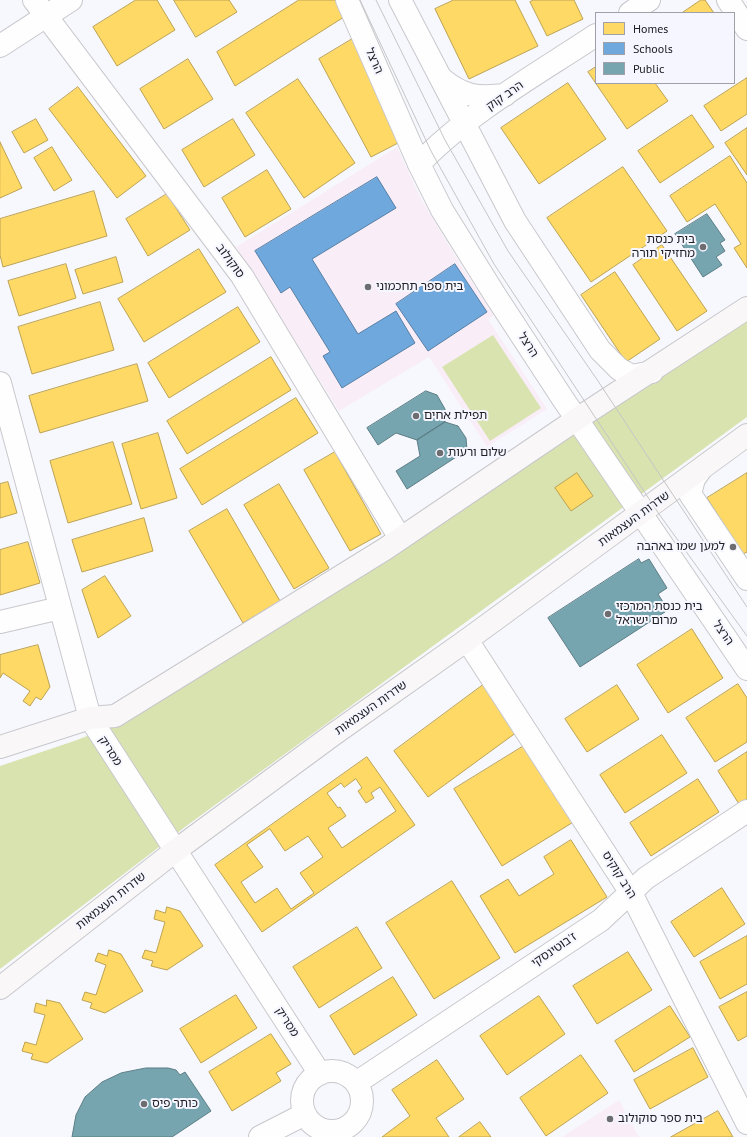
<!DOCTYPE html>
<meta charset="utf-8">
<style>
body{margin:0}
#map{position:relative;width:747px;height:1137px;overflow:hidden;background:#f7f8fd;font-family:"PT Sans",sans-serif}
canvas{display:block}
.legend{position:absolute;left:595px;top:12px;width:140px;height:72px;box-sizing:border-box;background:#f5f6ff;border:1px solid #a0a1a8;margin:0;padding:5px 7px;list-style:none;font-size:12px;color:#212125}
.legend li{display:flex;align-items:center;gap:8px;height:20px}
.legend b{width:20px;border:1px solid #a0a1a8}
</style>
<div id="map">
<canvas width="747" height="1137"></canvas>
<ul class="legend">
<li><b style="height:11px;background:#ffd966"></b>Homes</li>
<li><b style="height:11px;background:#6fa8dc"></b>Schools</li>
<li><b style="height:11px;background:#76a5af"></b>Public</li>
</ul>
</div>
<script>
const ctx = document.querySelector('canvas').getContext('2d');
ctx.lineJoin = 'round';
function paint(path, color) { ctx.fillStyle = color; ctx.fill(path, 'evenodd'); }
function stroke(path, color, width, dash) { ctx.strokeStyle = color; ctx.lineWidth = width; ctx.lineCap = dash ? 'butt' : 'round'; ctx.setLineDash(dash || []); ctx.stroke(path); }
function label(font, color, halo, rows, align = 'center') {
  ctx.font = font + ' "PT Sans","Noto Sans Hebrew",sans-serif'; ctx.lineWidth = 4; ctx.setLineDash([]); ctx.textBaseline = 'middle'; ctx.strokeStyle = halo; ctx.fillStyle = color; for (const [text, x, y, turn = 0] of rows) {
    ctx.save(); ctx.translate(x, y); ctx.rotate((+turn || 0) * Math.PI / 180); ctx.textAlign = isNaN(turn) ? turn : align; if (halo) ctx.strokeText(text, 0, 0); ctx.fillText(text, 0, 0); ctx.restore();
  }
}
paint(new Path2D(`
 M397 147 420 197 457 259 494 315 488 319 547 409 487 447 429 357 339 411 236 247Z
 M619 1100 639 1137H562Z`), '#f9eef8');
paint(new Path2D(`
 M747 319V417L189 824 0 969V766L77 740 125 721Z
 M493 335 541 408 490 441 442 367Z`), '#d9e3af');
const homes = new Path2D(`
 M136 0H157L175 30 117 66 93 27Z
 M174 0H229L237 12 196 37Z
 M299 0H336L344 17 235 86 217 52Z
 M454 0H515L538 46 469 79 435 9Z
 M534 0H574L583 19 547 36 530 2Z
 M701 0H705L714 13H682Z
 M354 38 400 142 371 157 319 59Z
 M188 59 213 99 164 129 140 89Z
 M596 67V83H655L668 101 627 129 588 72Z
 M747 78V114L721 131 704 106Z
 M298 79 355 163 304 198 246 113Z
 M568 83 606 139 539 184 501 128Z
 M78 87 146 176 117 198 49 109Z
 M692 115 714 147 660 183 638 151Z
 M36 119 48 140 24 153 12 132Z
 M233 119 255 155 204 187 182 150Z
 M747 128V175L725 143Z
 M0 142 22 188 0 198Z
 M52 147 72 180 54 191 34 158Z
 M730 156 747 183V268L734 248 741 244 715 204 687 222 670 196Z
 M623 167 667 231 591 282 547 218Z
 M267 170 291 209 245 237 222 198Z
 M94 191 107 236 3 267 0 255V219Z
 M167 194 190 230 148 256 126 219Z
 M662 245 707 311 677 331 633 265Z
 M199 249 226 292 144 342 118 299Z
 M116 257 123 282 83 294 75 270Z
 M66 264 76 298 19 316 8 281Z
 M615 272 660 339 626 362 581 295Z
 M100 302 114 350 32 374 18 327Z
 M238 307 260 342 169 398 148 363Z
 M271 357 291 390 187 454 167 421Z
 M137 364 148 401 40 433 29 396Z
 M296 398 318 433 202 505 180 469Z
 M158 433 177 498 141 509 122 444Z
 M113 442 132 504 68 523 50 461Z
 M335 452 381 534 350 551 304 470Z
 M577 473 593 496 571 511 555 488Z
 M747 473V552L743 554 707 498Z
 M8 482 17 513 0 518V484Z
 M279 484 329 568 294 589 244 505Z
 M227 509 280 601 243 623 189 531Z
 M144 518 153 551 82 572 72 540Z
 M28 542 40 583 0 595V550Z
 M105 576 131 616 98 638 82 590Z
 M692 629 723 678 668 713 637 665Z
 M38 645 50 687 41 700 36 697 30 706 23 701 30 691 3 673 0 678V655Z
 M738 684 747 698V742L715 762 686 718Z
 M483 685 517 732 428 797 394 751Z
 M617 685 639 719 587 752 565 719Z
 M662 735 687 773 625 813 600 775Z
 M527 744 575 821 502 866 454 789Z
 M747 752V799L739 804 718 771Z
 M367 757 415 825 262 932 215 865Z
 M356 779 362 788 358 791 366 803 374 798 371 793 380 787 396 811 342 848 328 828 346 816 340 807 338 808 327 793 341 783 344 787Z
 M698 779 719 812 651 856 630 823Z
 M270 829 285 851 308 836 323 857 300 873 314 893 291 909 277 888 255 903 241 882 263 867 247 845Z
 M571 840 607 897 515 953 480 896 508 879 519 896 554 874 544 857Z
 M452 881 500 958 434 999 386 923Z
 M722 888 745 924 694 957 671 922Z
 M167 907 180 911 203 946 167 970 151 966 153 961 142 958 145 950 156 953 165 922 154 919 156 910 165 913Z
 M357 927 382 968 319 1008 293 967Z
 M747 936V984L720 999 700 962Z
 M109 950 121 954 143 991 105 1013 90 1008 92 1003 82 1000 85 992 96 995 106 965 95 961 98 953 107 956Z
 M628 952 652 990 597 1024 573 986Z
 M393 977 417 1015 354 1055 330 1016Z
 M747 992V1036L738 1041 719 1007Z
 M236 995 257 1028 201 1063 180 1029Z
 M539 996 565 1034 507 1075 480 1036Z
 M47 1000 60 1003 83 1039 47 1063 31 1059 33 1054 22 1051 25 1042 36 1045 45 1015 34 1012 36 1003 46 1006Z
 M670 1006 690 1037 634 1072 615 1041Z
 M271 1034 291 1064 276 1073 281 1081 232 1111 209 1072Z
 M693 1048 708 1077 650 1109 634 1080Z
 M581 1055 608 1093 546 1136 520 1098Z
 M437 1060 464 1099 436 1118 449 1137H382L410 1116 392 1090Z
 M718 1111 733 1137H671Z
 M480 1122 491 1137H459Z`);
paint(homes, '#ffd966');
stroke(homes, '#bca252', 1);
const schools = new Path2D(`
 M377 177 396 208 312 259 358 334 396 311 415 343 342 388 323 356 330 352 290 287 281 293 255 251Z
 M455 264 487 312 428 351 396 304Z`);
paint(schools, '#6fa8dc');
stroke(schools, '#5880a5', 1);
const public = new Path2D(`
 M707 214 725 240 720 243 725 251 716 257 722 265 703 277 675 234Z
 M426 391 437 395 445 409V422L417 440 396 433 378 445 367 428Z
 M445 422 458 426 466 438 467 450 407 489 396 471 420 456 417 440Z
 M639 559 641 563 649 559 667 588 658 594 668 610 580 667 548 618Z
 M146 1068H168L176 1070 180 1075 185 1072 211 1111 172 1137H72L76 1115 85 1097 102 1082 121 1073Z`);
paint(public, '#76a5af');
stroke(public, '#5c7d86', 1);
const minor = new Path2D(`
 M34 0 242 276 400 538
 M400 0 515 221 600 350 619 369 632 376 652 372
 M728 0 747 29
 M630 13 649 0
 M442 79C464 97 478 98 505 95
 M419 164C466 114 539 73 596 35
 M0 383 90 718 320 1074
 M701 469 694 479 690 494 747 579
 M0 622 60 608
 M467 640 631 893 747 1123
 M302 1101a30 30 0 1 1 60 0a30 30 0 1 1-60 0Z
 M356 1083 601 920 646 878 747 811
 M260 1137 305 1114`);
const tertiary = new Path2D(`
 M347 0 419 164 442 210 495 295 563 399 747 669
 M0 46 71 0`);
const secondary = new Path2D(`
 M0 747 90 718 115 716 385 549 577 419 747 308
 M0 988 175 851 334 734 467 640 747 435`);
stroke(minor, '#c8c8cc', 24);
stroke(tertiary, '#c8c8cc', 24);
stroke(secondary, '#c8c8cc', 24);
stroke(minor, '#fefeff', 22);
stroke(tertiary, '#fefeff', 22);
stroke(secondary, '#faf7f8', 22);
stroke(new Path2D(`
 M360 0 431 151 494 264 659 514 747 636
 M376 0 445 140 508 251 596 378 747 607`), '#c5c5c6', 1);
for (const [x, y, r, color] of [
 [703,247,4,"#6c6c71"],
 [368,287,4,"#6c6c71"],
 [416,416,4,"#6c6c71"],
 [440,453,4,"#6c6c71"],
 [733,547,4,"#6c6c71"],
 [608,614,4,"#6c6c71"],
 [144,1104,4,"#6c6c71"],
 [610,1119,4,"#6c6c71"]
]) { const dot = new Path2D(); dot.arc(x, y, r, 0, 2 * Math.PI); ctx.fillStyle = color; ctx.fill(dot); stroke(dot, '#f5f6ff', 1.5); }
label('12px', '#212125', '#f5f6ff', [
 ["הרצל",374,61,66],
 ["הרב קוק",505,96,-35],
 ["סוקולוב",230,261,54],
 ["הרצל",528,345,57],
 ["שדרות העצמאות",634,519,-36],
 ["הרצל",723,633,55],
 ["שדרות העצמאות",371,708,-35],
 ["מסריק",110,751,57],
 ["הרב קוקיס",619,875,58],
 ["שדרות העצמאות",111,901,-38],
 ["ז'בוטינסקי",554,950,-34],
 ["מסריק",287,1022,57]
]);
label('12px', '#212125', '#f5f6ff', [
 ["בית כנסת",695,240,"right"],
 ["מחזיקי תורה",695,254,"right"],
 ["בית ספר תחכמוני",376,287],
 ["תפילת אחים",424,416],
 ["שלום ורעות",448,453],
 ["למען שמו באהבה",725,547,"right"],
 ["בית כנסת המרכזי",616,607],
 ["מרום ישראל",616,621],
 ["כותר פיס",152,1104],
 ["בית ספר סוקולוב",618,1119]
], 'left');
</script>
